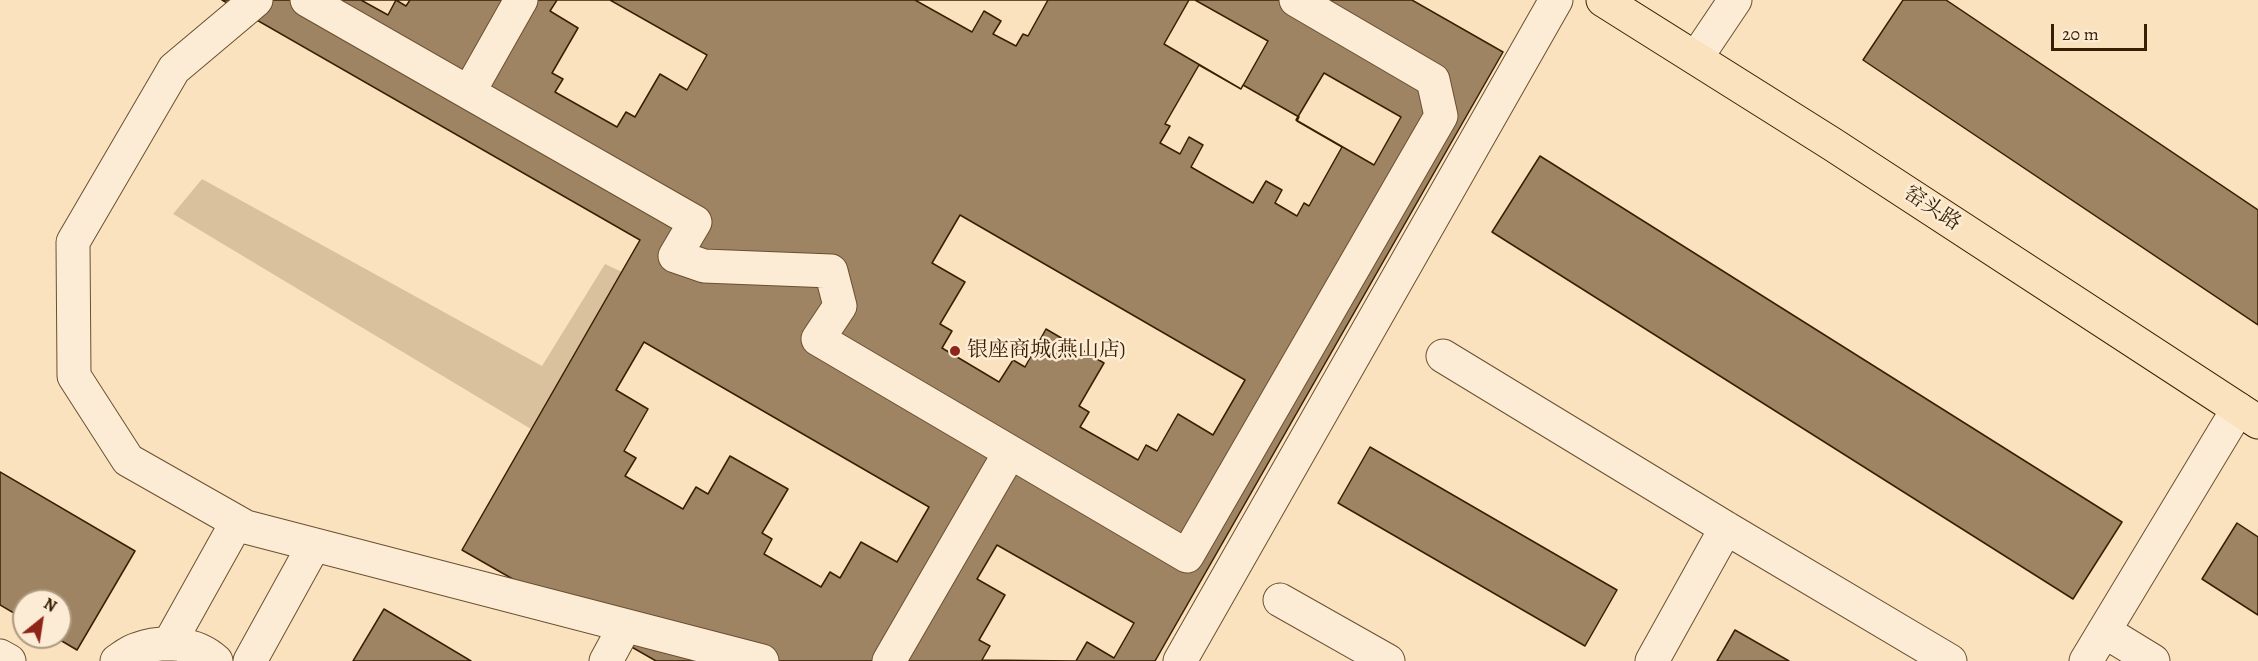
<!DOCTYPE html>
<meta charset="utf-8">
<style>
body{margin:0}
#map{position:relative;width:2258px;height:661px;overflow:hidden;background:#fbe2be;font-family:Alegreya,serif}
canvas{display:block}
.north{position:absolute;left:12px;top:589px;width:60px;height:60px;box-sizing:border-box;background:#fcecd5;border:2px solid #ae9a80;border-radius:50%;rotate:30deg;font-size:16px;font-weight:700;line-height:24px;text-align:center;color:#391f01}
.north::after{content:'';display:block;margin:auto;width:21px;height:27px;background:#8f2418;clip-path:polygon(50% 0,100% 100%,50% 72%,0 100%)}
.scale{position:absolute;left:2051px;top:24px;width:96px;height:27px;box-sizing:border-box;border:3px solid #391f01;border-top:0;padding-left:8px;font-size:18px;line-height:21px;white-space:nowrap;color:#391f01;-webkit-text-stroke:4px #fcecd5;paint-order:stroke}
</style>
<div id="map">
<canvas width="2258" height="661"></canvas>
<div class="north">N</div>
<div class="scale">20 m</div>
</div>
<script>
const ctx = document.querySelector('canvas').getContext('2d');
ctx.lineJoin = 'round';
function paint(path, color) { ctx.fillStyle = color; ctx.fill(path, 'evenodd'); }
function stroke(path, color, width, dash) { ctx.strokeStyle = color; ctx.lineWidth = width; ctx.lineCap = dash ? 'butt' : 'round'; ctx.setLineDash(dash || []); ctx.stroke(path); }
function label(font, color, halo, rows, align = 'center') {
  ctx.font = font + ' Alegreya,"Noto Serif SC",serif'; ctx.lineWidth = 5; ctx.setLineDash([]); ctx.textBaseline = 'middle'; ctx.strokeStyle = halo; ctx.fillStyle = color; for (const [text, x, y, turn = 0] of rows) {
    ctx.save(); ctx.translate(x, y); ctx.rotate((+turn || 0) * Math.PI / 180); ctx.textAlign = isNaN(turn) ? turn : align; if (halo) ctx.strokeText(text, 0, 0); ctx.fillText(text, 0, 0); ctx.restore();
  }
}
paint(new Path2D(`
 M202 179 542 366 605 264 622 272 533 590 462 550 531 429 173 214Z`), '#dac19e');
const building = new Path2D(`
 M222 0H1412L1503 52 1155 661H656L462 550 640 240Z
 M361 0H410L406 6 396 0 388 15Z
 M557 0H610L707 55 687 90 660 74 635 117 626 112 617 127 555 92 563 79 552 73 578 28 550 11Z
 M915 0H1048L1028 36 1023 34 1016 46 993 34 1001 21 984 11 972 32Z
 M1189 0H1195L1268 41 1241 89 1164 44Z
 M1903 0H1946L2258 210V325L1863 60Z
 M1199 65 1241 89 1243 85 1299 117 1297 121 1342 147 1309 206 1304 203 1297 216 1275 203 1282 190 1266 181 1253 203 1191 167 1203 145 1189 137 1180 154 1160 143 1170 126 1165 124Z
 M1324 73 1401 117 1374 165 1296 120Z
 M1540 156 2122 522 2073 599 1492 232Z
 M960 215 1245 380 1213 435 1178 414 1157 451 1146 445 1138 460 1080 427 1089 412 1079 406 1104 363 1046 329 1025 367 1013 360 999 382 942 348 952 331 940 324 965 282 932 263Z
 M644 342 929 507 897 562 861 542 840 578 830 572 821 587 764 554 772 539 762 533 788 489 730 456 708 494 696 487 683 509 625 476 636 458 624 451 648 409 616 390Z
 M1370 447 1617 590 1585 646 1338 503Z
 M0 472 135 551 77 650 55 637H60V601H24V619L0 605Z
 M2237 523 2258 537V615L2202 579Z
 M997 545 1134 623 1114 658 1087 642 1076 661 982 660 990 646 979 640 1005 595 977 579Z
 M384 609 471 661H353Z
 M1735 630 1789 661H1717Z`);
paint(building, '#9e8463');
stroke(building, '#391f01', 1.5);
const minor = new Path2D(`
 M256 0 174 69 73 242 74 376 128 460 246 527 762 661
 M307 0 695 222 675 256 704 266 831 271 840 306 818 339 1187 556 1441 116 1433 80 1296 0
 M1696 58 1735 0
 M469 92 521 0
 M1443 356 1726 528 1950 661
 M1280 600 1388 661
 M2104 631 2153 661
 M169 644 237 522
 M0 656 9 661
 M117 661C123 657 130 651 138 649 163 640 196 642 216 661
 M250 661 314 545
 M606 661 625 626
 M889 661 1010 452
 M1180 661 1556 0
 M1652 661 1726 528
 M2086 661 2238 409`);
const major = new Path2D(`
 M1603 0 1832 144 2258 422`);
stroke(minor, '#6a5030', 35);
stroke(major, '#391f01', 35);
stroke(minor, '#fcecd5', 33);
stroke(major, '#fbe2be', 33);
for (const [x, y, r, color] of [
 [955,351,6,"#8f2418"]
]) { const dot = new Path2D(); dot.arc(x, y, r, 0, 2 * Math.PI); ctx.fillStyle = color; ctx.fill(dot); stroke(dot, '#fcecd5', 2); }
label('21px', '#391f01', '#fcecd5', [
 ["窑头路",1932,209,33]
]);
label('21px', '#391f01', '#fcecd5', [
 ["银座商城(燕山店)",967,351]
], 'left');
</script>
